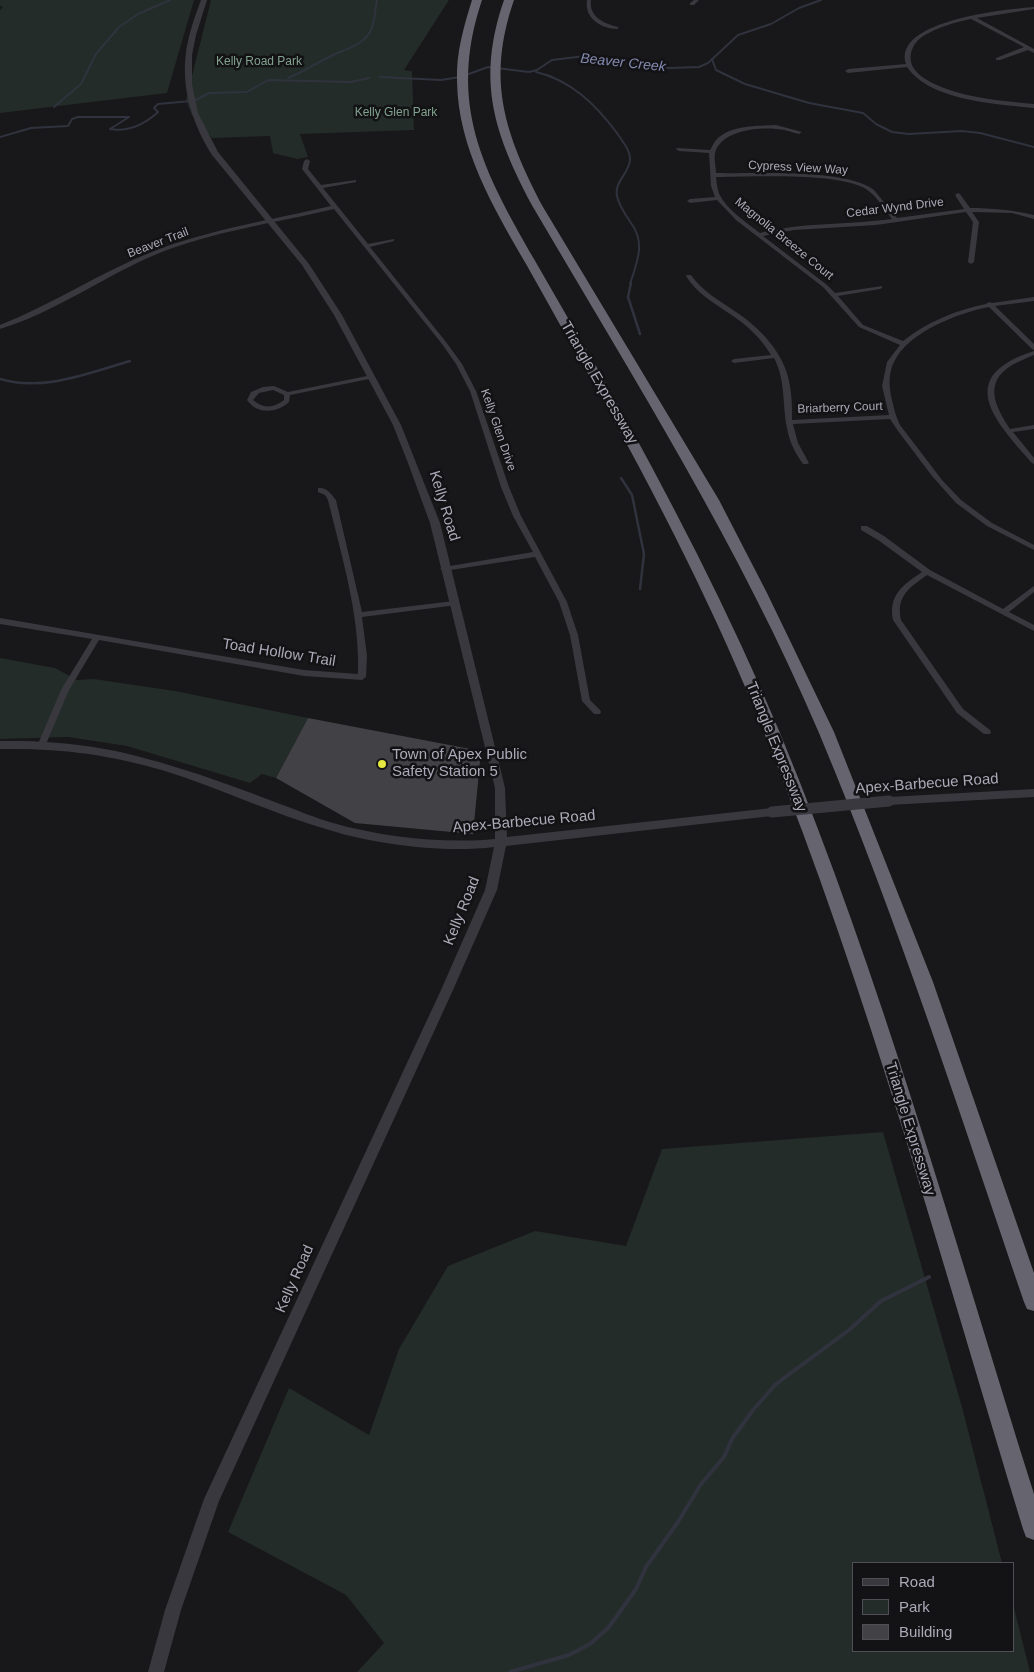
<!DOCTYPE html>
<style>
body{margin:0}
#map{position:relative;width:1034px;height:1672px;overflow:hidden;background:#181719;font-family:Arial,sans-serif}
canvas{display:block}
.legend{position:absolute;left:852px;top:1562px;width:162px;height:90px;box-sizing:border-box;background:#131214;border:1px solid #504f56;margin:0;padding:6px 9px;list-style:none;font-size:15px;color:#abaab8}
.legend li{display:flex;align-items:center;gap:10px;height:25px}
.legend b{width:25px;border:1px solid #504f56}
</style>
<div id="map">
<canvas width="1034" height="1672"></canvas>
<ul class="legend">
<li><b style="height:6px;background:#39383e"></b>Road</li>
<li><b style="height:14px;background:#232c28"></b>Park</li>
<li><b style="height:14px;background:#424146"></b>Building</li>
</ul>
</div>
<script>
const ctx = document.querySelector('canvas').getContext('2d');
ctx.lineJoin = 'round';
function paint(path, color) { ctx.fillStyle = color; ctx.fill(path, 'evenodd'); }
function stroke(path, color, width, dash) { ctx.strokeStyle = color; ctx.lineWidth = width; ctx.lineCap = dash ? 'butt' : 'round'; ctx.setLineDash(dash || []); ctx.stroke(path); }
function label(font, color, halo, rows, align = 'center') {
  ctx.font = font + ' Arial,sans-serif'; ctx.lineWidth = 5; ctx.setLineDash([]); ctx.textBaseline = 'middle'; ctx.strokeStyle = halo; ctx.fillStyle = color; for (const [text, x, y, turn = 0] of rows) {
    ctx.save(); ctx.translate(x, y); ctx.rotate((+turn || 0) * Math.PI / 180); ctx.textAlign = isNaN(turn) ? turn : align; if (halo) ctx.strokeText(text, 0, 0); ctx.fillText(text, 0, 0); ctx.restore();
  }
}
paint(new Path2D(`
 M0 0H194L167 93 0 113V10L3 7 0 6Z
 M211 0H449L404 70 412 71 414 130 300 134 308 157 297 159 273 153 270 136 212 138 192 115 186 100Z
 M0 658 55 668 77 680 94 679 175 691 308 718 276 778 262 774 250 783 127 746 68 737 0 739Z
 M883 1132 962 1407 1002 1563H853V1651H1013V1604L1030 1672H357L384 1643 346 1595 228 1532 289 1388 369 1435 399 1349 448 1266 535 1231 626 1246 662 1149Z`), '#232c28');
stroke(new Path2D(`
 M712 59 716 70 745 84 809 103 863 113 876 124 892 132 909 134 962 131 980 133 1034 147
 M536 72C571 80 596 105 617 133 622 141 631 151 630 160 629 174 614 181 617 196 619 206 625 214 631 223 646 243 637 262 630 284
 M466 75 488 67 529 72 537 70 552 60 585 56 602 57 638 65 670 68 699 67 708 63 738 35 771 24 799 8 821 0
 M380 77 441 80 460 77
 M288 78C303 72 315 64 329 57 342 50 364 46 371 30 375 22 375 9 377 0
 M196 100 209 93 247 92 268 80 351 82 369 78
 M54 107 81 84 96 54 119 27 138 14 170 0
 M0 137 31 128 68 126 72 119 78 117H129L110 129C128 132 145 124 158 112L154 108 158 104 191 101`), '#30333e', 2);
stroke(new Path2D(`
 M631 283 628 297 640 334
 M0 379C42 392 89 373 130 361
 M621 478 632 495 644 554 640 589`), '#30333e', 2.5);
stroke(new Path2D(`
 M510 1672 569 1655 590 1644 609 1627 636 1589 646 1567 678 1522 701 1484 724 1457 732 1439 753 1410 776 1384 849 1330 881 1301 929 1277`), '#30333e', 4);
paint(new Path2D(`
 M308 718 481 751 473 834 355 823 276 778Z`), '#424146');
paint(new Path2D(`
 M587 0H591C589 17 603 23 618 27V29C601 29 584 18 587 0Z
 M694 0H699L694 5H690V3Z
 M1034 7V9L977 18 1034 49V53L1028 50 1000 60H996V58L1024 47 971 19C955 22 939 27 925 35 918 39 913 45 911 53 907 72 929 82 944 88 973 99 1004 101 1034 104V108C997 104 930 101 907 67L848 73 845 71 848 69 906 64C892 20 1008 9 1034 7Z
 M776 125 802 132 799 134C791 132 783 129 776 129 757 127 724 131 716 150 713 156 716 166 716 173 753 174 846 168 874 190L897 218 964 209 955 195 958 193 960 194 970 208C992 208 1012 210 1034 215V219L1012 213 972 212 979 222 974 262 971 264 968 262 973 222 966 212 876 225 794 230 763 236 827 285 835 293 882 286V288L880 289 838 296 863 325 903 341C927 322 956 310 986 304L989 302 992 303 1034 297V301L995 306 1034 344V350L1032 349 989 307C958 313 908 332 894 362 888 374 889 387 892 400 894 409 896 417 900 425L942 480 961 500 992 523 1034 545V550L987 526 956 503 932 476 898 431 890 419 793 424 798 443 809 463 807 464H803C795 453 789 441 787 428 782 404 786 381 774 358L734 363 731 361 734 359 771 355C761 338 746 324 730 314 713 302 697 294 686 276L687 275H691C703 292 719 300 736 312 760 328 783 352 789 381 792 394 792 407 792 420L889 415 882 386 887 362 900 345 859 327 823 287 736 220 717 200 690 203 687 201 690 199 715 197 711 186 709 153 679 151 676 149 677 148 710 150C712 147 714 142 717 139 731 125 757 126 776 125ZM716 177C752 177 837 172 866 189 877 196 884 209 892 219 848 225 803 222 760 233 748 224 727 209 721 197 717 191 717 183 716 177Z
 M307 159 310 161 308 169 321 185 356 180V182L323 188 368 244 394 239V241L370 247 446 342 462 364 476 391 509 487 521 516 567 602 578 635 590 700 600 710 601 712 600 714H594L582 701 570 635 559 602 535 557 444 571 440 569 444 567 533 552 513 516 501 487 470 391 456 364 442 344 334 209C275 223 214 231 157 254 104 276 56 312 0 329V325C53 304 101 272 154 251 211 229 272 220 331 206L302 169 304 161Z
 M1034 351V355C1027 358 1019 361 1012 365 983 383 995 406 1010 429L1034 425V429L1013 432 1034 458V464L1032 463C995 421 953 377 1034 351Z
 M372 375 375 377 374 378 290 395 289 402C277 413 257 415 247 400L251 392 263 387 274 386 288 392ZM273 390 284 395V400C274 408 263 409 253 400L259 393Z
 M318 488C327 487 331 494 336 500L362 612 454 601 458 603 457 605 362 617 367 656 366 677 362 680 304 676 99 640 69 690 46 744 45 746H39L38 744 61 690 92 639 0 624V618L304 670 358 674C360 615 342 558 328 500L325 495 318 492Z
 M861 526H867L884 536 930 570 1003 609 1034 586V592L1009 612 1034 625V631L927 575C909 588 896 596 901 620L963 709 990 730 991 732 990 734H984L957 713 893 620C888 595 903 585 922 572L878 540 861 530Z`), '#39383e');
paint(new Path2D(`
 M201 0H207L196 35 192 55V84L198 113 218 152 309 264 342 315 401 425 440 523 505 788 507 837 772 808 778 812 772 816 506 846 497 890 453 990 219 1501 181 1610 164 1672H148L165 1610 204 1499 441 990 485 890 494 847C446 853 376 845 329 830 273 814 220 788 165 771 108 754 59 748 0 749V741C61 740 113 747 172 766 209 777 244 790 280 804 297 810 315 818 333 823 382 837 445 844 495 839V788L430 523 408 463 393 425 334 315 302 265 212 155C190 120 179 81 188 41 191 27 196 13 201 0Z
 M1034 789V797L889 805 883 801 889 797Z`), '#39383e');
paint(new Path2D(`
 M472 0H482C447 104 483 170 534 259 557 299 580 339 603 378 668 494 729 611 780 733 882 980 954 1239 1034 1494V1540L1026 1537 1023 1529C942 1263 869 993 765 735 716 612 656 495 591 379 569 341 548 303 526 264 493 207 458 148 457 81 456 52 464 26 472 0Z
 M504 0H514C486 81 505 134 543 207L719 500 767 593 834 732 933 982 1034 1273V1311L1027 1309 1024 1302C959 1111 897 919 819 733 741 549 634 379 533 207 494 134 476 81 504 0Z`), '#66656f');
stroke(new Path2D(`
 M772 812 889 801`), '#39383e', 11);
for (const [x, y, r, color] of [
 [382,764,5,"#e4e841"]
]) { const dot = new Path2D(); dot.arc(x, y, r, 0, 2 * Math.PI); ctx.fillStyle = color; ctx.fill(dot); stroke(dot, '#131214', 2); }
label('12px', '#82a290', '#131214', [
 ["Kelly Road Park",259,62],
 ["Kelly Glen Park",396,113]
]);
label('12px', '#abaab8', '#131214', [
 ["Cypress View Way",798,168,3],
 ["Cedar Wynd Drive",895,208,-7],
 ["Magnolia Breeze Court",784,239,39],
 ["Beaver Trail",158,243,-21],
 ["Briarberry Court",840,408,-2],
 ["Kelly Glen Drive",498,430,71]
]);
label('italic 14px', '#838bb1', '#131214', [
 ["Beaver Creek",623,63,6]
]);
label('15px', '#abaab8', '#131214', [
 ["Triangle Expressway",599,383,60],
 ["Kelly Road",444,506,73],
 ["Toad Hollow Trail",279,653,9],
 ["Triangle Expressway",776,747,68],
 ["Apex-Barbecue Road",927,784,-4],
 ["Apex-Barbecue Road",524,822,-5],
 ["Kelly Road",462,911,-68],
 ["Triangle Expressway",910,1129,73],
 ["Kelly Road",295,1279,-66]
]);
label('15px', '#abaab8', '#131214', [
 ["Town of Apex Public",392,755],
 ["Safety Station 5",392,772]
], 'left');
</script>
